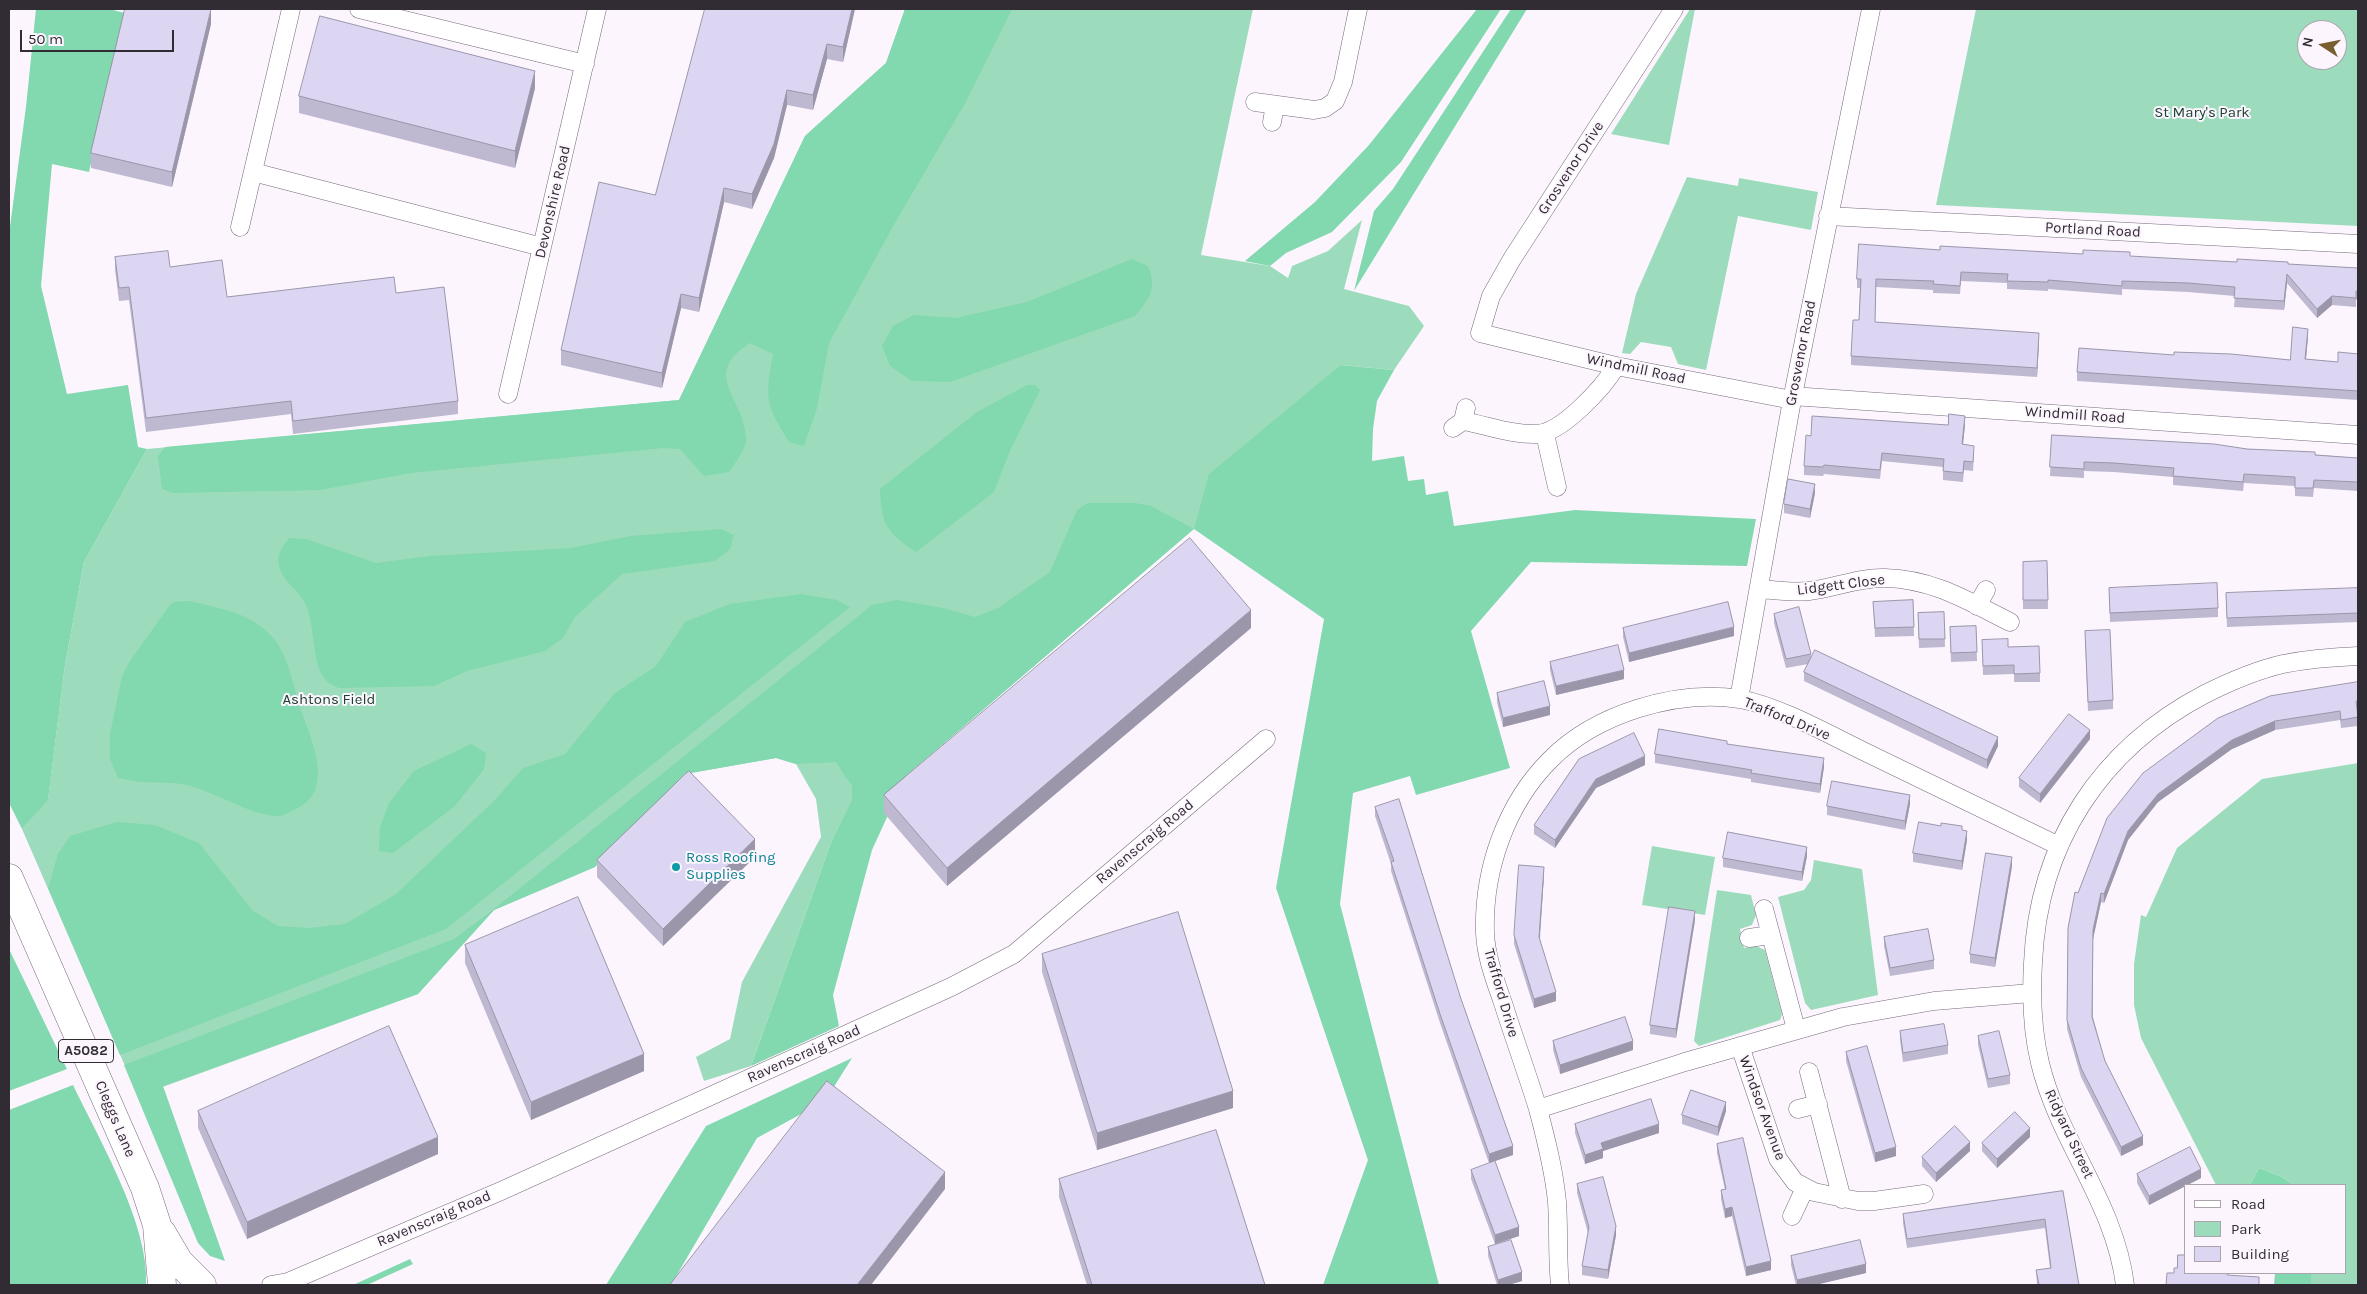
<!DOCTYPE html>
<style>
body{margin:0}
#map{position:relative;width:2367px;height:1294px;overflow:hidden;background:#fcf5fe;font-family:Karla,sans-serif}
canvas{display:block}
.frame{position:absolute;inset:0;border:10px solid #312b33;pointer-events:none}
.legend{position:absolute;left:2184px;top:1184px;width:162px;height:90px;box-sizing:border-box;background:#fcf5fe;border:1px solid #aba4ad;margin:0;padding:6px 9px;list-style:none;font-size:15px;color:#312b33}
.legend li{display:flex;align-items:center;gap:10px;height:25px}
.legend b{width:25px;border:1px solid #aba4ad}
.north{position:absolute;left:2297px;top:20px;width:50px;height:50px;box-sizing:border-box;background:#fcf5fe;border:1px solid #aba4ad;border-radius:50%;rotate:281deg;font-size:14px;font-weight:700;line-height:20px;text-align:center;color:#312b33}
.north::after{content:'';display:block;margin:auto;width:18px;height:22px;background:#795e30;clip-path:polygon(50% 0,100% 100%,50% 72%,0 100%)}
.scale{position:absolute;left:20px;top:30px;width:154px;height:22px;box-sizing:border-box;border:2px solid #312b33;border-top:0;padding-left:6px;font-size:15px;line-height:18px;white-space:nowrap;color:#312b33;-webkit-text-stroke:4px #fcf5fe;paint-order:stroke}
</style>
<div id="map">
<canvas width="2367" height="1294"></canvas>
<div class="frame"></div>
<ul class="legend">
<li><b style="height:6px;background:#fff"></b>Road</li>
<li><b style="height:14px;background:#9cdcbc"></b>Park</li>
<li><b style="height:14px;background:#ddd6f3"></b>Building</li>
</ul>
<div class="north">N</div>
<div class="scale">50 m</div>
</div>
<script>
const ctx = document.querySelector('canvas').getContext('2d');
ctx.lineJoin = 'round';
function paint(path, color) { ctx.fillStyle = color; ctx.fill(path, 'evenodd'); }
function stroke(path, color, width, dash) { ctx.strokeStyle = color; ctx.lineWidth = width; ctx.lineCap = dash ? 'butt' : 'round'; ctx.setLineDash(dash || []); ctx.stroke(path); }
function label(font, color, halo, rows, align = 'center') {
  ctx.font = font + ' Karla,sans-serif'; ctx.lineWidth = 4; ctx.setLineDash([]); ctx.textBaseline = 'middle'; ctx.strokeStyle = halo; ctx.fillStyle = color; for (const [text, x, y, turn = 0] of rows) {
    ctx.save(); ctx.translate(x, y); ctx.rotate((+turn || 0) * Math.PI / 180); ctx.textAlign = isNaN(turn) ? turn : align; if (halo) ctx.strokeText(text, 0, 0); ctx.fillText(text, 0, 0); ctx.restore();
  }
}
paint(new Path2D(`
 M905 9H1253L1201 255 1270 266 1288 278 1292 266 1328 251 1362 220 1344 289 1409 306 1424 326 1394 370 1341 365 1194 529 837 762 852 787V801L832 840 751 1066 704 1081 696 1057 730 1039 742 982 821 837 816 799 796 764 776 758 685 774 595 867 494 910 418 994 138 1096 22 829 48 799 65 665 84 562 147 449 679 400 805 136 886 63Z
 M1690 9H1695L1669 145 1611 134Z
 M1976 9H2358V226L1936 205ZM2307 30H2337V60H2307Z
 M1687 177 1738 186 1739 178 1818 192 1811 230 1738 216 1706 370 1678 364 1671 347 1641 342 1630 354 1622 353 1636 294Z
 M2358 763V1285H2311V1273H2346V1185H2293L2282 1177 2259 1168 2250 1185H2216L2141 1038 2134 1005V964L2141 915 2146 917 2177 848 2262 779Z
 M1652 846 1715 857 1705 915 1642 905Z
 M1814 860 1862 869 1878 995 1811 1010 1805 1003 1778 897 1804 890 1811 880Z
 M1717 890 1751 895 1756 915 1752 925 1740 929 1744 948 1756 946 1765 950 1782 1014 1780 1020 1699 1046 1694 1041Z`), '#9cdcbc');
paint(new Path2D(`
 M36 9H109L125 13 89 172 52 164 41 286 67 394 128 385 138 447 147 449 84 562 65 665 48 800 22 829 9 803V234L26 107Z
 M905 9H1012L967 100 896 221 829 343 817 408 804 446 789 442C765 403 765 399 773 354L750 343C703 373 739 394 745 430 745 434 747 439 746 442 744 452 734 464 729 472L704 476 680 449 663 448 411 473 320 490 173 493 162 489 158 456 165 447 679 400 805 136 886 63Z
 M1477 9H1501L1401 162 1332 232 1286 253 1270 266 1245 261 1315 202 1369 145Z
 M1511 9H1527L1354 291 1374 211 1393 189Z
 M1132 259 1148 266C1157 289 1150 298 1135 316L950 382 912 381 890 366 882 346 893 326 914 315 956 318 1027 302Z
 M1341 365 1394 370 1377 401 1373 429 1372 461 1404 456 1408 481 1424 479 1426 495 1448 491 1454 526 1575 510 1756 519 1747 566 1531 562 1471 631 1510 768 1416 795 1410 776 1353 793 1340 904 1439 1285H1323L1368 1160 1276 888 1324 619 1194 529 906 776 872 850 833 995 839 1026 751 1066 832 840 852 800V787L836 762 796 764 776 758 685 774 595 867 494 910 418 994 163 1086 225 1261 210 1256 198 1243 124 1065 454 939 494 909 872 605 897 600 943 608 975 617 998 608 1050 572 1077 510 1088 503H1135L1151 506 1194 529 1209 474Z
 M1027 385H1035L1040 390 1009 453 994 492 916 552C887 533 881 524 880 489L977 412Z
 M721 529 734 535 730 549 715 561 622 574 575 617 563 638 545 651 467 671 434 686 339 688C335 686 329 684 326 680 311 665 316 625 305 603 298 589 283 582 279 566 276 555 283 546 289 538L306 539 376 563 430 556 571 548 631 536Z
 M801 594 837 600 850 607 446 929 120 1055 48 888 58 854 70 836 117 822 155 825 199 843 253 911 278 926 309 928 345 924 395 895 495 800 523 768 565 754 615 693 656 666 685 622 730 604Z
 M190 601C222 609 253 613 275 640 289 659 293 685 300 707 310 738 337 790 296 809 291 811 284 816 279 816 252 817 211 789 182 784 170 782 156 783 144 782 135 782 127 779 118 778L110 759V734L122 676 130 661 170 605 174 602Z
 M471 744 486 753 484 769 455 806 393 853 379 851 380 827 389 803 414 771Z
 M9 949 67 1069 9 1091Z
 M852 1058 825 1101 757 1138 671 1285H606L706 1126Z
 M73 1085C99 1139 150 1226 146 1285H9V1110Z
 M2259 1168 2282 1177 2293 1185H2250Z
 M410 1259 413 1264 367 1285H353Z
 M2275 1273H2311V1285H2274Z`), '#82d8af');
const minor = new Path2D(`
 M359 9 585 64
 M1674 9 1512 259 1491 296 1480 333 1616 366 1792 400
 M1255 102 1314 110 1325 108 1335 101 1343 82 1358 9
 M1272 122 1275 105
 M253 172 542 247
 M1828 216 2358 244
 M240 227 291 9
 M508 394 597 9
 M1792 396 2358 435
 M1463 421C1486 425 1512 435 1536 434 1561 434 1604 387 1616 366
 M1453 428 1463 421 1466 408
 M1545 434 1557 487
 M1759 589C1776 590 1793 593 1809 591 1835 588 1859 577 1885 578 1933 579 1968 601 2010 622
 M1977 606 1986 590
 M1739 699 1792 400 1871 9
 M1764 909 1796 1029
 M1749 938 1770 935
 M1740 1046 1778 1159 1795 1182 1814 1192 1858 1201H1874L1924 1194
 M1809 1072 1842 1199
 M1538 1109 1685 1062 1843 1017 1934 1001 2031 993
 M1798 1109 1818 1104
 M1792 1216 1805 1188
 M271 1285 288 1282 501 1191 951 987 1014 954 1266 739
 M1560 1285C1557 1257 1559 1229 1557 1202 1554 1170 1546 1139 1538 1109 1527 1073 1514 1038 1503 1003 1495 980 1486 957 1485 933 1483 870 1506 804 1550 760 1595 714 1676 689 1740 699 1778 706 1828 734 1863 751 1929 783 1994 815 2059 846
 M2125 1285C2115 1203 2059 1142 2040 1063 2032 1030 2031 997 2033 963 2038 844 2100 749 2205 694 2229 682 2257 670 2283 664 2308 659 2333 657 2358 656`);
const primary = new Path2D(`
 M9 878 145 1188 157 1225 162 1285
 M162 1233 179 1262 202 1285`);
stroke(minor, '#786a7d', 19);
stroke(primary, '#786a7d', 29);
stroke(minor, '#fff', 18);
stroke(primary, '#fff', 28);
paint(new Path2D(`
 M855 9 843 62 827 59 813 110 787 105 774 158 752 209 724 202 699 312 681 308 662 388 561 365V350L655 195Z
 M211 24 172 187 91 168V153Z
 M535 88 515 168 299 113V96Z
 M1940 250 2130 257 2358 268V300H2356V307L2332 305 2317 318 2287 283 2284 310 2234 307 2235 296 2188 292 2122 289V295L2048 289V291L2007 289V283L1961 281 1960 294 1933 293V290L1876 287 1875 322 2039 342 2037 377 1851 365V356L1859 320 1860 288H1857V279Z
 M115 257 170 267 227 297 396 293 458 401V414L293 434 291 414 146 432 129 300 119 301 115 270Z
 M2308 337 2306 359 2338 362 2358 354V400L2077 381V372L2174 355 2290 360Z
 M1948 425H1965L1963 444 1974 454 1973 471 1964 470 1963 482 1943 480V467L1882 461 1880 479 1824 474 1823 476 1804 475V466L1811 436Z
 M2052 435 2247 449 2358 458V491L2314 488 2313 497 2295 496V486L2244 483 2243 491 2173 485V477L2114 472 2084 471V478L2050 476Z
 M1815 493 1810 518 1784 513V504Z
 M2047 561 2048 609H2023V562Z
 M2358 588V622L2227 627 2226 602Z
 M2109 597 2218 608V617L2110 622Z
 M1913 600 1914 636 1875 637 1873 602Z
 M1944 612 1945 647 1919 648 1918 613Z
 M1774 614 1811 654V657L1998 746 1987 769 1804 681V672L1808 664 1786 668 1774 623Z
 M1976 626 1977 661 1951 662 1950 627Z
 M1251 628 947 886 884 813V795Z
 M1623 628 1734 636 1629 662 1623 637Z
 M1982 640 2008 647 2040 673V682H2014V674L1983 675Z
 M2085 640 2113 700V709L2088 711Z
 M1550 662 1624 679 1556 695 1550 670Z
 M2358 682V710H2357L2358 726 2341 728 2340 720 2275 730 2232 749 2158 802 2128 840 2104 903 2101 902 2093 939V1017L2105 1061 2143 1145 2121 1156 2081 1077 2067 1029 2068 928 2078 893 2143 773Z
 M1497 693 1550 715 1503 727 1497 702Z
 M2090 739 2040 803 2019 787V778Z
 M1727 744 1824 767 1820 793 1751 782V779L1655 763V754Z
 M1579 759 1645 765 1596 788 1555 848 1534 834V825Z
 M1910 804 1905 830 1827 815V806Z
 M1375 807 1461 999 1513 1155 1489 1163 1440 1023 1391 871V864L1375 816Z
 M1962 830 1967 840 1962 870 1913 862V853Z
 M1807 856 1802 881 1723 867V858Z
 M755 857 663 946 597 877V860Z
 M2012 866 1995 967 1970 963V954Z
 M1544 875 1540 939 1556 1001 1534 1008 1514 944V935Z
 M1695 920 1676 1038 1650 1034V1025Z
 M1884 937 1934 960V969L1890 976 1884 946Z
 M465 945 644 1071 531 1120 465 963Z
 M1042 954 1233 1108 1097 1150 1042 972Z
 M1900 1031 1948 1045V1054L1903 1062 1900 1040Z
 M1978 1036 2010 1075V1084L1988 1088 1978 1045Z
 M1553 1041 1633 1050 1560 1074 1553 1050Z
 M1846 1052 1896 1156 1875 1162 1846 1061Z
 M198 1111 438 1154 247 1239 198 1128Z
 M1726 1111 1718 1136 1682 1124V1115Z
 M1575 1124 1659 1133 1603 1151V1158L1585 1164 1575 1133Z
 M2030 1137 1997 1168 1982 1151V1143Z
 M1717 1144 1771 1270 1746 1276 1732 1216 1725 1218 1721 1199V1190H1725L1717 1153Z
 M1970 1151 1936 1182 1922 1166V1157Z
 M1471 1170 1519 1236 1495 1244 1471 1179Z
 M2137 1174 2201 1178 2149 1205 2137 1183Z
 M1059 1179 1265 1285H1087L1059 1197Z
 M1577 1184 1616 1235 1608 1279 1582 1275V1266L1588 1233 1577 1193Z
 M2063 1191 2079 1285H2037L2036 1270 2050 1268 2045 1228 1907 1248 1903 1223V1214Z
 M1488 1247 1522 1281 1508 1285H1497L1488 1256Z
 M1791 1256 1866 1273 1815 1285H1796L1791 1265Z`), '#beb8d1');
paint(new Path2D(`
 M211 9V24L172 187V172Z
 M852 9H855L843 62V47Z
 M827 44V59L813 110V95Z
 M535 71V88L515 168V151Z
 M787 90V105L774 158 752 209V194Z
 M724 188V202L699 312V298Z
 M2287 274V283L2284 310V301Z
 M681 294V308L662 388V373Z
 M2332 296V305L2317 318V309Z
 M2308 329V337L2305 368V359Z
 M2039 333V342L2037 377V368Z
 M1965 416V425L1962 453V444Z
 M1815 484V493L1810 518V509Z
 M1251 610V628L947 886V868Z
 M1734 627V636L1629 662V653Z
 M1624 670V679L1556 695V686Z
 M1550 706V715L1503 727V718Z
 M2275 721V730L2232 749 2158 802 2128 840 2104 903V894L2128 831 2158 794 2232 740Z
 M2090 730V739L2040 803V794Z
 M1998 737V746L1987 769V760Z
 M1645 756V765L1596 788 1555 848V840L1596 779Z
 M1824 758V767L1820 793V784Z
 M1910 795V804L1905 830V821Z
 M1967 831V840L1962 870V861Z
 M755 839V857L663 946V929Z
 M1807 847V856L1802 881V872Z
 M2012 857V866L1995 967V958Z
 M1544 867V875L1539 946V937Z
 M2101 893V902L2093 939V930Z
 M1695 911V920L1676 1038V1029Z
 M1556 992V1001L1534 1008V999Z
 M1633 1041V1050L1560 1074V1065Z
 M644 1054V1071L531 1120V1102Z
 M1233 1091V1108L1097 1150V1133Z
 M1726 1102V1111L1718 1136V1127Z
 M1659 1124V1133L1603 1151V1158L1585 1164V1155L1601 1143Z
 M2030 1128V1137L1997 1168V1159Z
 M2143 1136V1145L2121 1156V1147Z
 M438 1137V1154L247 1239V1222Z
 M1970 1142V1151L1936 1182V1173Z
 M1513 1146V1155L1489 1163V1154Z
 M1896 1147V1156L1875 1162V1153Z
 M2201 1169V1178L2149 1205V1196Z
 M945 1172V1189L871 1285H857Z
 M1732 1207V1216L1725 1218V1209Z
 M1616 1226V1235L1608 1279V1270Z
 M1519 1227V1236L1495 1244V1235Z
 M1771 1261V1270L1746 1276V1267Z
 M1866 1264V1273L1815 1285H1797V1280Z
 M1522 1272V1281L1508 1285H1498V1280Z`), '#9b96aa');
const building = new Path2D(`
 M125 9H211L172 172 91 153Z
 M705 9H852L843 47 827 44 813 95 787 90 774 144 752 194 724 188 699 298 681 294 662 373 561 350 599 182 655 195Z
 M320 16 535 71 515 151 299 96Z
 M1859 244 1940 250V246L2083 254V250L2130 252V256L2237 262V259L2288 262V264L2358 268V291H2356V298L2332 296 2317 309 2287 274 2284 301 2234 298 2235 287 2188 283 2122 281V286L2048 280V282L2007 281 2008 274 1961 272 1960 286 1933 284 1934 281 1876 279 1875 322 2039 333 2037 368 1851 356 1853 320H1859L1861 279H1857Z
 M168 251 170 267 222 260 227 297 394 277 396 293 444 287 458 401 293 421 291 401 146 418 129 287 119 288 115 257Z
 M2293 327 2308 329 2305 359 2338 362V352L2358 354V391L2077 372 2079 348 2174 355V352L2231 354 2290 360Z
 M1949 414 1965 416 1962 444 1974 446 1973 462 1964 461 1963 473 1943 471 1944 459 1882 453 1880 470 1824 465 1823 467 1804 466 1806 435 1811 436 1812 416 1948 425Z
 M2052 435 2214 444 2247 449 2315 452V455L2358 458V482L2314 480 2313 488H2295V477L2244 474 2243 482 2173 476 2174 468 2114 463 2084 462V469L2050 467Z
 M1788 479 1815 484 1810 509 1784 504Z
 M1190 538 1251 610 947 868 884 795Z
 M2047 561 2048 600H2023V562Z
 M2217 583 2218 608 2110 613 2109 588Z
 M2358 588V613L2227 618 2226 593Z
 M1913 600 1914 627 1875 628 1873 602Z
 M1728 602 1734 627 1629 653 1623 628Z
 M1799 607 1811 654 1786 659 1774 614Z
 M1944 612 1945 639H1919L1918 613Z
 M1976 626 1977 652 1951 653 1950 627Z
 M2110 630 2113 700 2088 702 2085 631Z
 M2008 639V647L2039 646 2040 673 2014 674V665L1983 666 1982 640Z
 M1618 645 1624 670 1556 686 1550 662Z
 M1815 650 1998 737 1987 760 1804 672Z
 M1544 681 1550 706 1503 718 1497 693Z
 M2358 682V701H2356L2358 717 2341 720 2340 711 2275 721 2232 740 2158 794 2128 831 2104 894 2101 893 2093 930 2092 1017 2105 1061 2143 1136 2121 1147 2081 1068 2067 1020 2068 928 2075 892 2078 893 2107 818 2143 773 2218 718 2270 696Z
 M2069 714 2090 730 2040 794 2019 778Z
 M1659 729 1727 741V744L1824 758 1820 784 1751 773 1752 770 1655 754Z
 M1634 733 1645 756 1596 779 1555 840 1534 825 1579 759Z
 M689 771 755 839 663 929 597 860Z
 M1832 781 1910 795 1905 821 1827 806Z
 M1399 799 1461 999 1513 1146 1489 1154 1440 1014 1391 862 1394 861 1375 807Z
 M1919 822 1941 826V823L1962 826V830L1967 831 1962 861 1913 853Z
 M1728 832 1807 847 1802 872 1723 858Z
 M1986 853 2012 857 1995 958 1970 954Z
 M1519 865 1544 867 1539 937 1556 992 1534 999 1514 935Z
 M578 897 644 1054 531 1102 465 945Z
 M1669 907 1695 911 1676 1029 1650 1025Z
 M1178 912 1233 1091 1097 1133 1042 954Z
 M1928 929 1934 960 1890 968 1884 937Z
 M1625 1017 1633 1041 1560 1065 1553 1041Z
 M1944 1024 1948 1045 1903 1053 1900 1031Z
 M389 1026 438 1137 247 1222 198 1111Z
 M1999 1031 2010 1075 1988 1079 1978 1036Z
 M1867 1046 1896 1147 1875 1153 1846 1052Z
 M827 1081 945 1172 857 1285H670Z
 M1691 1090 1726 1102 1718 1127 1682 1115Z
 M1651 1099 1659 1124 1601 1143 1603 1149 1585 1155 1575 1124Z
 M2015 1112 2030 1128 1997 1159 1982 1143Z
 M1955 1126 1970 1142 1936 1173 1922 1157Z
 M1216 1130 1265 1285H1092L1059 1179Z
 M1743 1138 1771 1261 1746 1267 1732 1207 1725 1209 1721 1190 1726 1189 1717 1144Z
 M2190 1147 2201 1169 2149 1196 2137 1174Z
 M1495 1161 1519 1227 1495 1235 1471 1170Z
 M1603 1177 1616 1226 1608 1270 1582 1266 1589 1227 1577 1184Z
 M2063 1191 2079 1285H2039L2036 1270 2051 1268 2045 1219 1907 1239 1903 1214Z
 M1511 1240 1522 1272 1498 1280 1488 1247Z
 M1860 1240 1866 1264 1797 1280 1791 1256Z
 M2178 1255H2186V1273H2228L2227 1275 2259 1277V1285H2166L2167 1273H2174V1268H2177Z`);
paint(building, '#ddd6f3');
stroke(building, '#9b96aa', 1);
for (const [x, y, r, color] of [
 [676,867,5,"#0f9aa8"]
]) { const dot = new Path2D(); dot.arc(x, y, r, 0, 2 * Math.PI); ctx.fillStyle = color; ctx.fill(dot); stroke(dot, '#fcf5fe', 2); }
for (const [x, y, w] of [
 [86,1051,55]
]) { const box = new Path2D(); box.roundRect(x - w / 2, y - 11.5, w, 23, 4); ctx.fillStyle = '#fcf5fe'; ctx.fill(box); stroke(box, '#312b33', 1); }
label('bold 14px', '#312b33', null, [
 ["A5082",86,1051]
]);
label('15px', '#1d4231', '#fcf5fe', [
 ["St Mary's Park",2202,113],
 ["Ashtons Field",329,700]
]);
label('15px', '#312b33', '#fcf5fe', [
 ["Grosvenor Drive",1571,168,-57],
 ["Devonshire Road",553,202,-77],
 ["Portland Road",2093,230,3],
 ["Grosvenor Road",1801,353,-79],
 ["Windmill Road",1636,369,12],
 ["Windmill Road",2075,415,4],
 ["Lidgett Close",1841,585,-7],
 ["Trafford Drive",1787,719,22],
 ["Ravenscraig Road",1145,842,-40],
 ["Trafford Drive",1501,993,74],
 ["Ravenscraig Road",804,1054,-24],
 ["Windsor Avenue",1762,1108,70],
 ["Cleggs Lane",115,1119,67],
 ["Ridyard Street",2069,1134,65],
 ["Ravenscraig Road",434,1219,-23]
]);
label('15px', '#0d838f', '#fcf5fe', [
 ["Ross Roofing",686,858],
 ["Supplies",686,875]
], 'left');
</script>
